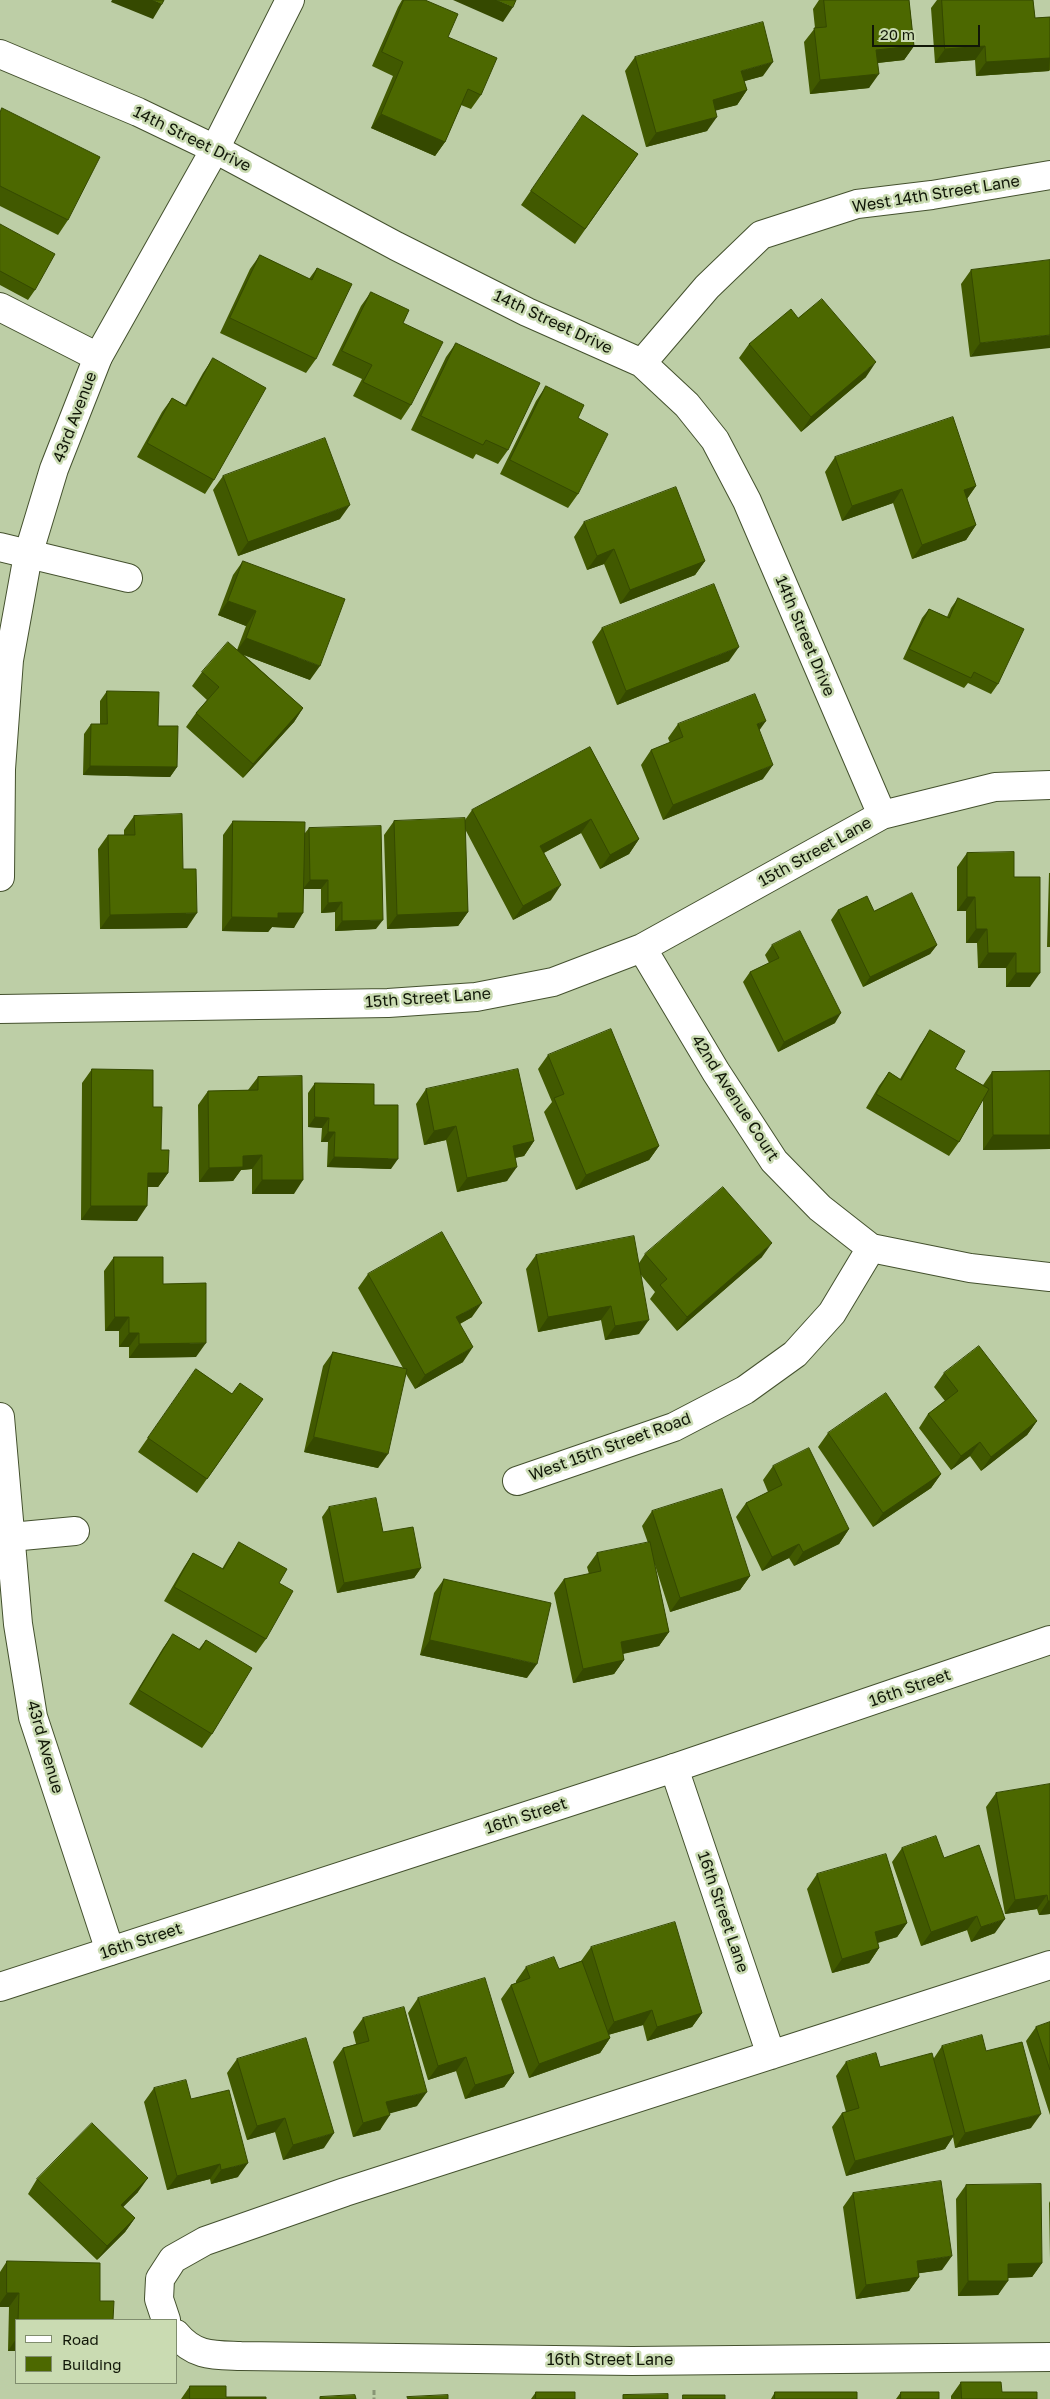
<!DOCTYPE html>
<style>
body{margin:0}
#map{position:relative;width:1050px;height:2399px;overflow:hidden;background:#bdcea6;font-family:"Golos Text",sans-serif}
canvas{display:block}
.legend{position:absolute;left:15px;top:2319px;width:162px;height:65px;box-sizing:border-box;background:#cadbb2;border:1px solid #808d6e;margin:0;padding:6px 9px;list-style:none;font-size:15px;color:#111708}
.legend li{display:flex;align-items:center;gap:10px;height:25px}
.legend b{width:25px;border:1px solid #808d6e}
.scale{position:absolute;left:872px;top:25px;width:108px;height:22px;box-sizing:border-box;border:2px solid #111708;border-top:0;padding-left:6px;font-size:15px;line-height:18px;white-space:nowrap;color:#111708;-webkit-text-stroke:4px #cadbb2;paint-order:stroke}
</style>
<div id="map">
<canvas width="1050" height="2399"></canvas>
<ul class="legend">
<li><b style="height:6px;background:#fff"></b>Road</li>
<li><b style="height:14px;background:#4c6800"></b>Building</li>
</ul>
<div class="scale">20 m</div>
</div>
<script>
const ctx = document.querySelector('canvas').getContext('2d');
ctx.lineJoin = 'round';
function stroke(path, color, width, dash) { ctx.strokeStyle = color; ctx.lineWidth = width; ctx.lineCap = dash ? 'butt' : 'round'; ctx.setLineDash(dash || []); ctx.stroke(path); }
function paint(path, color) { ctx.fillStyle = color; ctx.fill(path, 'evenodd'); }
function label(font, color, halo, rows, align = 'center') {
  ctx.font = font + ' "Golos Text",sans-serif'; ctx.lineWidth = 5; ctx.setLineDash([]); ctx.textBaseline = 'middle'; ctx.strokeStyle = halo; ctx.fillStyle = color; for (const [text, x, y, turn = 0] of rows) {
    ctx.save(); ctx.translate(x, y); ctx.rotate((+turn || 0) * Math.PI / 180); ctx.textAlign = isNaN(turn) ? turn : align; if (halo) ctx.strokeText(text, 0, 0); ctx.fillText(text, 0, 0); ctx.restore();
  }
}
const minor = new Path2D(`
 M0 54 138 112 215 149 396 246 527 312 642 363 687 405 715 440 747 501 882 815
 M0 307 98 357
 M642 363 707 287 761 235 857 204 932 195 1050 175
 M0 547 128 578
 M642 948 716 1072 774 1161 820 1208 871 1248 970 1268 1050 1277
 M0 1009 388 1003 476 997 553 982 642 948 882 815 995 787 1050 785
 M517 1481 674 1427 745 1390 795 1354 832 1313 871 1248
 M11 1537 75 1531
 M674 1768 771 2055
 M166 2320 159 2299 160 2279 173 2259 205 2241 345 2192 1050 1965
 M176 2334C195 2357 214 2355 241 2356L632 2361 1050 2357`);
const tertiary = new Path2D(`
 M0 877 1 769 9 660 28 555 54 469 98 357 215 149 290 0
 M0 1417 18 1624 33 1717 110 1951`);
const secondary = new Path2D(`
 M0 1987 674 1768 1050 1640`);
stroke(minor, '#44512e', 30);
stroke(tertiary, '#44512e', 30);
stroke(secondary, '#44512e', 30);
stroke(new Path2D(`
 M374 2390V2399`), '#889575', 3, [5, 2.5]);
stroke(minor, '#fff', 28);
stroke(tertiary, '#fff', 28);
stroke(secondary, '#fff', 28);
paint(new Path2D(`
 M402 0H425L448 37 481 95 471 109 461 105 445 142 435 156 371 128 393 76 372 66 398 7Z
 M819 0H909L914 46 904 60 878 63 869 88 810 94 804 42 815 28 813 9Z
 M937 0H1033L1035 18 1050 17V70L1049 71 976 76 975 60 935 63 931 8Z
 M635 57 763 76 744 81 747 90 737 105 716 110 707 131 646 147 625 71Z
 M2 108 68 220 58 235 0 206V112Z
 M583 115 638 154 575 244 521 205Z
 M0 224 35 290 28 300 0 285Z
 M260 255 309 279 317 268 316 359 306 373 220 333 250 269Z
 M1050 260 970 357 961 284 971 270Z
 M371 292 403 323 411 405 401 420 353 396 362 379 332 365 361 306Z
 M798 318 866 377 801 432 739 358 749 344Z
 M456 343 508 450 498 464 476 454 473 459 411 430 446 357Z
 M213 358 214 480 205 494 137 457 162 412 172 398 185 405 203 373Z
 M546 386 578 418V494L568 508 500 474 536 401Z
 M835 457 976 486 967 499 976 525 966 540 912 559 893 503 842 521 825 472Z
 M223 476 340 519 238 556 213 490Z
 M584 522 705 561 695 575 620 604 604 564 587 570 574 537Z
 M243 561 310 680 244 655 303 708 294 722 243 778 186 727 196 713 207 700 192 686 202 672 237 650 246 626 218 615 233 575Z
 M958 598 998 684 991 694 968 683 964 688 903 659 922 618 929 609 947 617 951 608Z
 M602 628 729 661 617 705 592 642Z
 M107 691 158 726 177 767 170 777 83 775 84 734 91 724H100V701Z
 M678 724 759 730 763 779 663 820 641 765 651 750 670 743 668 738Z
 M590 747 639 839 629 854 600 869 581 833 544 853 551 900 513 920 465 829 468 912 458 926 387 929 384 835 394 821 465 820 472 810Z
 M134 816 183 869 187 928 100 929 98 849 108 835H124V830Z
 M233 821 305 833 309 828 376 929 335 931V912L321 913V889H304L294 928 272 927 268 932 222 931 223 835Z
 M967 853 1014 877 1030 987H1006V968H978L977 943H966V911H957V867Z
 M1049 873H1050V947H1047Z
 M838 910 874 911 937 945 930 954 863 987 831 920Z
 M772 945 835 1023 778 1052 743 982 750 972 769 963 765 955Z
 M930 1030 955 1069 983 1085 992 1072 1050 1071V1149L983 1150V1100L959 1142 949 1156 866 1108 879 1086 889 1072 900 1079 920 1045Z
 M548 1055 659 1146 649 1160 576 1190 544 1112 552 1102 538 1069Z
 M92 1069 153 1107 161 1150 168 1173 158 1187H148L137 1221 81 1220 82 1083Z
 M258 1077 294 1194H252V1169L241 1170 233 1181 199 1182 198 1105 208 1091 248 1090Z
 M315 1083 374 1105 391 1169 327 1167 328 1142H321L322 1128 308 1127V1093Z
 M426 1089 534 1141 524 1156 515 1158 507 1181 457 1192 446 1140 424 1145 416 1104Z
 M645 1254 762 1257 677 1331 650 1299 655 1292 641 1275 639 1334 605 1340 601 1320 538 1332 526 1269 536 1255 639 1263Z
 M114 1257 163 1284 196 1357 129 1358V1347H119V1331H105L104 1271Z
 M368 1274 472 1317 460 1324 463 1362 415 1389 406 1374 378 1468 304 1452 323 1366 333 1352 403 1368 358 1288Z
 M196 1369 232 1394 263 1399 197 1493 138 1452Z
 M944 1373 1037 1421 1027 1435 981 1471 970 1456 951 1470 919 1428 928 1414 945 1401 934 1387Z
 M828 1433 941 1474 931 1488 873 1527 818 1447Z
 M773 1466 849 1529 839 1544 794 1566 789 1558 762 1571 736 1517 746 1503 768 1492 763 1480Z
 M329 1507 383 1532 421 1568 414 1578 337 1593 322 1517Z
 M652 1511 750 1576 740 1590 670 1612 654 1562 669 1632 659 1646 623 1654 624 1660 614 1674 573 1683 554 1593 564 1579 589 1574 587 1567 597 1553 648 1543 642 1526Z
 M239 1542 279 1583 266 1639 256 1653 164 1601 184 1567 193 1553 222 1569 229 1557Z
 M444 1579 527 1678 420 1655 434 1593Z
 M173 1634 199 1649 206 1640 212 1734 202 1748 129 1704 163 1648Z
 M1050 1784V1914L1039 1915 1037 1909 1005 1914 986 1807 996 1793Z
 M902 1848 944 1858 995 1933 971 1942 967 1930 921 1946 892 1862Z
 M817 1874 907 1923 897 1937 878 1943 879 1948 869 1963 832 1973 807 1889Z
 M591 1947 702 2013 692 2027 647 2041 643 2025 608 2035 610 2038 600 2053 529 2078 501 1999 511 1985 516 1983V1981L526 1967 559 1969 581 1961Z
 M418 1998 514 2073 504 2087 465 2099 456 2071 428 2080 408 2013Z
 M363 2018 417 2106 389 2113 380 2130 353 2137 333 2062 343 2048 356 2044 353 2032Z
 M1050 2022V2115L1026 2041 1036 2027Z
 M942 2046 986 2051 1031 2128 955 2148 953 2137 945 2149 846 2176 832 2127 842 2113 846 2112 836 2076 846 2062 880 2067 934 2058Z
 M237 2059 324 2148 283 2160 275 2132 247 2140 227 2073Z
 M154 2088 191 2099 238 2177 211 2184 210 2179 167 2190 144 2102Z
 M37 2179 138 2192 123 2207 135 2218 125 2232 97 2260 28 2194Z
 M966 2185 1042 2263 1032 2277 1008 2278 998 2295 958 2296 956 2199Z
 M853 2193 942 2270 919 2273V2277L909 2291 856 2299 843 2207Z
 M1050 2201V2259L1049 2203Z
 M7 2261 100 2301 113 2320H16V2351H8L9 2307H0V2272Z
 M961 2382 1002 2392 1037 2399H951V2396Z
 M190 2386 226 2397 266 2399H181Z
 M536 2392 575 2399H531Z
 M775 2392 857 2399H771Z
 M901 2392 939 2399H896Z`), '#415900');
paint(new Path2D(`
 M112 0H152L162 4 153 19 111 2Z
 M453 0H496L513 7 503 22Z
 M914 46 904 60 867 64 876 50Z
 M985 46 975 60 935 63 945 49Z
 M1050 58 1049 71 976 76 986 62Z
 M773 62 763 76 731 85 741 71Z
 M879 74 869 88 810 94 820 80Z
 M747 90 737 105 703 114 713 100Z
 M381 114 445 142 435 156 371 128Z
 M717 117 707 131 646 147 656 133Z
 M1050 335V348L970 357 980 343Z
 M876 362 866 377 801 432 811 417Z
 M976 486 966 500 964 490Z
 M902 489 893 503 842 521 852 506Z
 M350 505 340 519 238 556 248 542Z
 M976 525 966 540 912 559 922 545Z
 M614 549 604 564 587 570 597 556Z
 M705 561 695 575 620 604 630 590Z
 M228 601 256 611 246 626 218 615Z
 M246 638 320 666 310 680 236 652Z
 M739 647 729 661 617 705 626 691Z
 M303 708 294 722 243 778 253 764Z
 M766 721 756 735 757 724Z
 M773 765 763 779 663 820 673 805Z
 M90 766 177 767 170 777 83 775Z
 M591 819 581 833 530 860 540 846Z
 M639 839 629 854 600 869 610 855Z
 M310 880H328L321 889H303Z
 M561 885 551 900 513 920 523 906Z
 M967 897H975L966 911H957Z
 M342 902 335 912 321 913 328 903Z
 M468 912 458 926 387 929 397 915Z
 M197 913 187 928 100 929 110 915Z
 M278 913H303L294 928 272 927 268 932 222 931 232 917Z
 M383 920 376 929 335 931 342 921Z
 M976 929H987L977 943H966Z
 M937 945 930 954 863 987 870 977Z
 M988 953H1016L1006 968H978Z
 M1016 973H1040L1030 987H1006Z
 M841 1013 835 1023 778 1052 784 1042Z
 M315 1117 329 1118 322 1128 308 1127Z
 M456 1126 446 1140 424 1145 434 1131Z
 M328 1132H335L328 1142H321Z
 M993 1135H1050V1149L983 1150Z
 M534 1141 524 1156 503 1160 513 1146Z
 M659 1146 649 1160 576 1190 586 1175Z
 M262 1155 252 1169 241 1170 233 1181 199 1182 209 1168 243 1156Z
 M334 1157 398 1159 391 1169 327 1167Z
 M517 1167 507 1181 457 1192 467 1178Z
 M148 1173H168L158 1187H138Z
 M262 1180H303L294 1194H252Z
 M91 1206H147L137 1221 81 1220Z
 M772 1243 762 1257 677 1331 687 1317Z
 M482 1303 472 1317 446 1331 456 1317Z
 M611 1306 601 1320 538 1332 548 1317Z
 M115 1317H129L119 1331H105Z
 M649 1320 639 1334 605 1340 615 1326Z
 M129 1333H139L129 1347H119Z
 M206 1343 196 1357 129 1358 139 1344Z
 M473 1347 463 1362 415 1389 425 1375Z
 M1037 1421 1027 1435 981 1471 991 1457Z
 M314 1437 388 1454 378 1468 304 1452Z
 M980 1442 970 1456 951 1470 961 1456Z
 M941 1474 931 1488 873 1527 883 1513Z
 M849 1529 839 1544 794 1566 803 1552Z
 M799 1544 789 1558 762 1571 772 1557Z
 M421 1568 414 1578 337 1593 344 1583Z
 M750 1576 740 1590 670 1612 680 1598Z
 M669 1632 659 1646 611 1656 621 1642Z
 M430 1640 537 1664 527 1678 420 1655Z
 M624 1660 614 1674 573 1683 583 1669Z
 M1047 1895 1037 1909 1005 1914 1015 1900Z
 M1048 1901H1050V1914L1039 1915Z
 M977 1916 967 1930 921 1946 931 1932Z
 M1005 1919 995 1933 971 1942 981 1927Z
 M907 1923 897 1937 865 1946 875 1932Z
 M879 1948 869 1963 832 1973 842 1959Z
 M652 2010 643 2025 604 2036 614 2022Z
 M702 2013 692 2027 647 2041 657 2027Z
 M610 2038 600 2053 529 2078 539 2064Z
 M466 2057 456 2071 428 2080 438 2066Z
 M514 2073 504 2087 465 2099 475 2085Z
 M427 2092 417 2106 377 2117 386 2102Z
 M1041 2114 1031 2128 955 2148 965 2133Z
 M390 2115 380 2130 353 2137 363 2123Z
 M285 2118 275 2132 247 2140 257 2126Z
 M334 2133 324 2148 283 2160 293 2145Z
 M954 2135 945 2149 846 2176 855 2161Z
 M248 2163 238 2177 211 2184 221 2170Z
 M220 2164 210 2179 167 2190 177 2176Z
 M148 2178 138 2192 111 2219 121 2205Z
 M135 2218 125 2232 97 2260 107 2246Z
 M952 2256 942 2270 907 2275 917 2261Z
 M1042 2263 1032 2277 998 2278 1008 2264Z
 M919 2277 909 2291 856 2299 866 2285Z
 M968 2281H1008L998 2295 958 2296Z
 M7 2293H19L9 2307H0V2303Z
 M16 2339V2351H8Z`), '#354900');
const building = new Path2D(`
 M152 0H164L162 4Z
 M404 0H425L458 14 448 37 497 58 481 95 468 89 445 142 381 114 403 62 382 52Z
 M496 0H516L513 7Z
 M824 0H909L914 46 876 50 879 74 820 80 814 28 826 27Z
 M942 0H1033L1035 18 1050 17V58L986 62 985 46 945 49Z
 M763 22 773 62 741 71 747 90 713 100 717 117 656 133 635 57Z
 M2 108 100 157 68 220 0 186V113Z
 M583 115 638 154 585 229 531 191Z
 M0 224 55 254 35 290 0 271Z
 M260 255 312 280 317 268 352 284 316 359 230 318Z
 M1050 260V335L980 343 971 270Z
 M371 292 409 310 403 323 443 342 411 405 363 382 372 365 342 351Z
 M822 299 876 362 811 417 749 344 791 309 798 318Z
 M456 343 540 383 508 450 486 440 483 445 421 416Z
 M213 358 266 388 214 480 147 443 172 398 186 406Z
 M546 386 584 405 578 418 608 434 578 494 510 460Z
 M953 417 976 486 964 490 976 525 922 545 902 489 852 506 835 457Z
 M325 438 350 505 248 542 223 476Z
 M676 487 705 561 630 590 614 549 597 556 584 522Z
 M243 561 345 599 320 666 246 638 256 611 228 601Z
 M714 584 739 647 626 691 602 628Z
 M958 598 1024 629 998 684 974 672 971 678 909 649 929 609 949 618Z
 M228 642 303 708 253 764 196 713 219 687 202 672Z
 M107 691 159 692 158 726H178L177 767 90 766 91 724H107Z
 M755 694 766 721 757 724 773 765 673 805 651 750 683 737 678 724Z
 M590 747 639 839 610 855 591 819 540 846 561 885 523 906 472 810Z
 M182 814 183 869H196L197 913 110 915 108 835H135L134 816Z
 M465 818 468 912 397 915 394 821Z
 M233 821 305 822 303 913H278V918L232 917Z
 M381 826 383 920 342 921V902L328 903V880H310L309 828Z
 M1014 852V877H1040V973H1016V953H988L987 929H976L975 897H967V853Z
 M912 893 937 945 870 977 838 910 867 896 874 911Z
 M800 931 841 1013 784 1042 750 972 779 958 772 945Z
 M611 1029 659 1146 586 1175 554 1098 564 1094 548 1055Z
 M930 1030 965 1051 955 1069 989 1089 959 1142 876 1094 889 1072 901 1080Z
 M92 1069 153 1070V1107H162L161 1150H169L168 1173H148L147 1206H91Z
 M518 1069 534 1141 513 1146 517 1167 467 1178 456 1126 434 1131 426 1089Z
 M1050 1071V1135H993L992 1072Z
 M302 1076 303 1180H262V1155L243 1156V1167L209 1168 208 1091 258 1090V1077Z
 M315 1083 374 1084V1105H398V1159L334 1157 335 1132H328L329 1118 315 1117Z
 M723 1187 772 1243 687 1317 660 1285 667 1279 645 1254Z
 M442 1232 482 1303 456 1317 473 1347 425 1375 368 1274Z
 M634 1236 649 1320 615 1326 611 1306 548 1317 536 1255Z
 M114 1257H163V1284L206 1283V1343L139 1344V1333H129V1317H115Z
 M979 1346 1037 1421 991 1457 980 1442 961 1456 928 1414 958 1391 944 1373Z
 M333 1352 407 1369 388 1454 314 1437Z
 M196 1369 232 1394 240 1383 263 1399 207 1479 148 1438Z
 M886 1393 941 1474 883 1513 828 1433Z
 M809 1448 849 1529 803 1552 799 1544 772 1557 746 1503 782 1485 773 1466Z
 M722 1489 750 1576 680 1598 652 1511Z
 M376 1498 383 1532 413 1527 421 1568 344 1583 329 1507Z
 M239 1542 287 1569 279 1583 293 1591 266 1639 174 1587 193 1553 223 1569Z
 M650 1542 669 1632 621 1642 624 1660 583 1669 564 1579 601 1571 597 1553Z
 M444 1579 551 1603 537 1664 430 1640Z
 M173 1634 200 1650 206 1640 252 1668 212 1734 139 1690Z
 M1050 1784V1901H1048L1047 1895 1015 1900 996 1793Z
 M936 1836 944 1858 979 1845 1005 1919 981 1927 977 1916 931 1932 902 1848Z
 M886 1854 907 1923 875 1932 879 1948 842 1959 817 1874Z
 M675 1922 702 2013 657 2027 652 2010 614 2022 591 1947Z
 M554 1957 559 1969 582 1961 610 2038 539 2064 511 1985 530 1978 526 1967Z
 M485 1978 514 2073 475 2085 466 2057 438 2066 418 1998Z
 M404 2007 427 2092 386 2102 390 2115 363 2123 343 2048 369 2041 363 2018Z
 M1050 2022V2070L1036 2027Z
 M982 2035 986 2051 1022 2042 1041 2114 965 2133 942 2046Z
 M306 2038 334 2133 293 2145 285 2118 257 2126 237 2059Z
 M876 2053 880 2067 932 2053 954 2135 855 2161 842 2113 859 2108 846 2062Z
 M186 2080 191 2099 229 2090 248 2163 221 2170 220 2164 177 2176 154 2088Z
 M92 2123 148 2178 121 2205 135 2218 107 2246 37 2179Z
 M941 2181 952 2256 917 2261 919 2277 866 2285 853 2193Z
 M1041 2184 1042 2263 1008 2264V2281H968L966 2185Z
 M7 2261 100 2263V2301H114L113 2320H18L19 2293H7Z
 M961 2382H1001L1002 2392H1037V2399H962Z
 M190 2386H226V2397H266V2399H190Z
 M536 2392H575V2399H536Z
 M775 2392H857V2399H775Z
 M901 2392H939V2399H901Z
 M668 2394V2399H623V2395Z
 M355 2395 356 2399H320V2397Z
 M448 2395V2399H408L407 2397Z
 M683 2395H725V2399H683Z`);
paint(building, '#4c6800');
stroke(building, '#354900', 1);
label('16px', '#111708', '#cadbb2', [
 ["14th Street Drive",192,139,26],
 ["West 14th Street Lane",936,194,-9],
 ["14th Street Drive",553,322,25],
 ["43rd Avenue",75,417,-69],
 ["14th Street Drive",805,636,67],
 ["15th Street Lane",815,852,-29],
 ["15th Street Lane",428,998,-4],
 ["42nd Avenue Court",735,1098,57],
 ["West 15th Street Road",610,1447,-20],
 ["16th Street",910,1688,-19],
 ["43rd Avenue",45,1747,74],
 ["16th Street",526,1816,-18],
 ["16th Street Lane",723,1912,71],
 ["16th Street",141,1941,-18],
 ["16th Street Lane",610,2360]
]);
</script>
